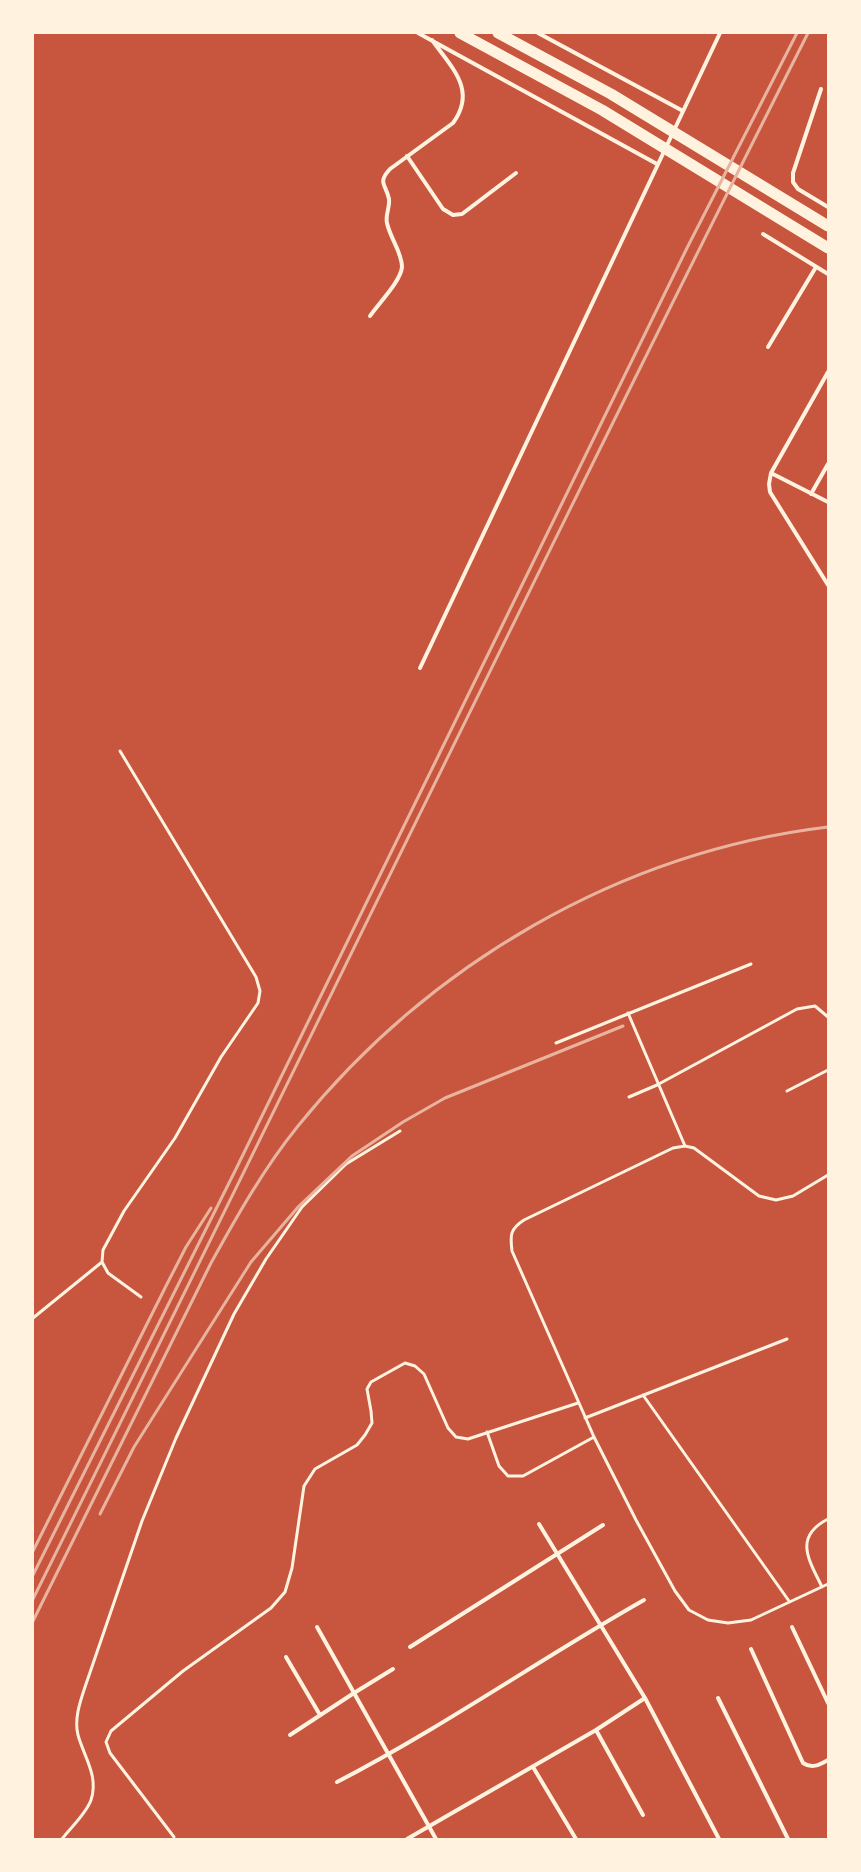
<!DOCTYPE html>
<style>
body{margin:0}
#map{position:relative;width:861px;height:1872px;overflow:hidden;background:#c8553d;font-family:"PT Sans",sans-serif}
canvas{display:block}
.frame{position:absolute;inset:0;border:34px solid #fff3e0;pointer-events:none}
</style>
<div id="map">
<canvas width="861" height="1872"></canvas>
<div class="frame"></div>
</div>
<script>
const ctx = document.querySelector('canvas').getContext('2d');
ctx.lineJoin = 'round';
function stroke(path, color, width, dash) { ctx.strokeStyle = color; ctx.lineWidth = width; ctx.lineCap = dash ? 'butt' : 'round'; ctx.setLineDash(dash || []); ctx.stroke(path); }
stroke(new Path2D(`
 M120 751 256 977 260 991 258 1003 221 1057 175 1138 124 1211 103 1250 102 1262 108 1273 141 1297
 M628 1013 685 1146
 M556 1043 751 964
 M787 1091 828 1070
 M629 1097 657 1085 797 1009 815 1006 828 1017
 M828 1175 793 1196 776 1200 759 1196 694 1148 685 1146 673 1148 524 1220C510 1229 510 1235 512 1251L594 1437 636 1520 675 1591 689 1610 708 1620 728 1623 751 1620 828 1584
 M33 1318 102 1262
 M643 1395 789 1601
 M585 1418 787 1339
 M487 1432 499 1466 508 1476H523L594 1437
 M822 1587C809 1560 793 1537 828 1519
 M174 1837 110 1753 106 1742 111 1731 183 1671 271 1608 285 1592 292 1568 304 1486 315 1469 357 1445 365 1435 372 1423 371 1411 367 1389 371 1382 405 1363 415 1366 424 1374 448 1428 456 1437 468 1439 578 1403
 M62 1839C71 1827 86 1814 91 1800 99 1776 84 1757 78 1735 74 1719 80 1702 85 1687L142 1521 176 1438 234 1314 266 1259 302 1207 346 1164 400 1131`), '#fff3e0', 3);
stroke(new Path2D(`
 M418 33 657 164
 M538 33 683 111
 M821 89 793 173V182L798 189 828 207
 M407 156 443 209 453 215 462 214 516 173
 M763 234 828 274
 M370 316C378 304 401 281 402 267 402 252 390 238 387 223 385 216 390 207 389 199 386 184 377 183 390 169L453 123C477 90 452 68 432 40
 M768 347 816 267
 M828 372 771 473 769 484 770 492 828 585
 M771 473 828 502
 M811 494 828 464
 M420 668 720 33
 M539 1524 645 1698 719 1839
 M317 1627 436 1839
 M792 1627 828 1703
 M410 1647 603 1525
 M751 1649 803 1763C812 1769 819 1765 828 1760
 M286 1657 320 1715
 M718 1698 788 1839
 M596 1730 643 1815
 M290 1735 354 1693 393 1669
 M533 1767 576 1839
 M337 1782C443 1727 540 1659 644 1600
 M407 1839 596 1730 645 1698`), '#fff3e0', 4);
stroke(new Path2D(`
 M460 33 602 110 828 248
 M498 33 611 94 828 226`), '#fff3e0', 11);
stroke(new Path2D(`
 M100 1514 134 1447 251 1262 299 1206 352 1156 403 1122 445 1098 623 1026
 M33 1551 166 1286 186 1247 211 1208
 M33 1575 236 1169 687 248 797 33
 M33 1599C292 1078 545 553 808 33
 M33 1621 211 1263C237 1216 264 1168 298 1126 429 964 620 852 828 827`), '#e9b49f', 3);
</script>
